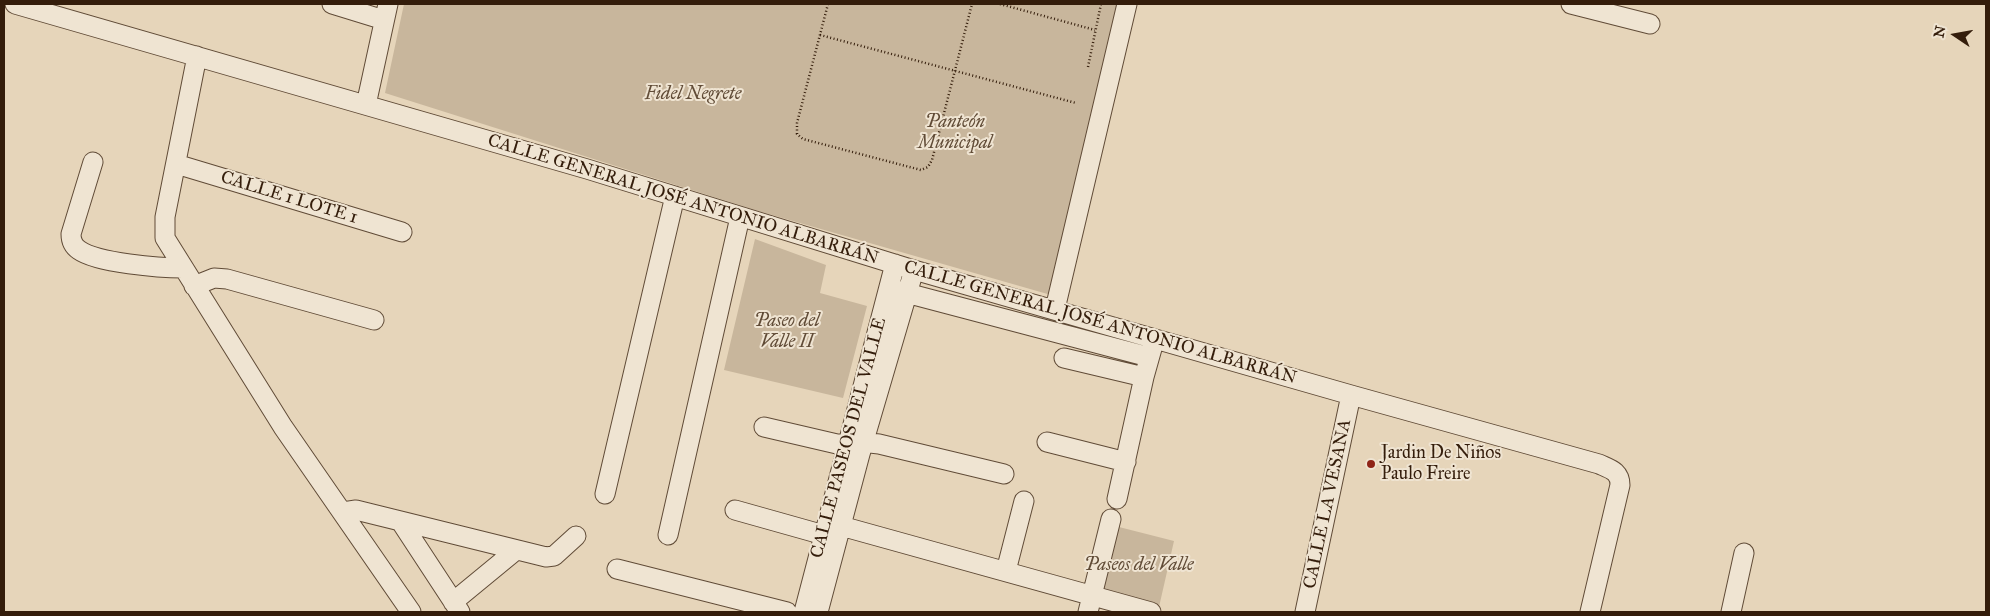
<!DOCTYPE html>
<meta charset="utf-8">
<style>
body{margin:0}
#map{position:relative;width:1990px;height:616px;overflow:hidden;background:#e6d5ba;font-family:"IM FELL Great Primer",serif}
canvas{display:block}
.frame{position:absolute;inset:0;border:5px solid #341d0b;pointer-events:none}
.north{position:absolute;left:1930px;top:10px;width:50px;height:50px;-webkit-text-stroke:4px #efe4d2;paint-order:stroke;rotate:282deg;font-size:14px;font-weight:700;line-height:20px;text-align:center;color:#341d0b}
.north::after{content:'';display:block;margin:auto;width:18px;height:22px;background:#341d0b;clip-path:polygon(50% 0,100% 100%,50% 72%,0 100%)}
</style>
<div id="map">
<canvas width="1990" height="616"></canvas>
<div class="frame"></div>
<div class="north">N</div>
</div>
<script>
const ctx = document.querySelector('canvas').getContext('2d');
ctx.lineJoin = 'round';
function paint(path, color) { ctx.fillStyle = color; ctx.fill(path, 'evenodd'); }
function stroke(path, color, width, dash) { ctx.strokeStyle = color; ctx.lineWidth = width; ctx.lineCap = dash ? 'butt' : 'round'; ctx.setLineDash(dash || []); ctx.stroke(path); }
function label(font, color, halo, rows, align = 'center') {
  ctx.font = font + ' "IM FELL Great Primer",serif'; ctx.lineWidth = 4; ctx.setLineDash([]); ctx.textBaseline = 'middle'; ctx.strokeStyle = halo; ctx.fillStyle = color; for (const [text, x, y, turn = 0] of rows) {
    ctx.save(); ctx.translate(x, y); ctx.rotate((+turn || 0) * Math.PI / 180); ctx.textAlign = isNaN(turn) ? turn : align; if (halo) ctx.strokeText(text, 0, 0); ctx.fillText(text, 0, 0); ctx.restore();
  }
}
paint(new Path2D(`
 M404 4H1117L1051 295 758 211 385 93Z
 M755 239 826 265 820 293 867 306 843 398 724 370Z
 M1119 527 1174 541 1159 607 1102 591Z`), '#c8b69c');
const minor = new Path2D(`
 M15 4 587 169 914 270 1351 395 1599 464C1610 469 1620 471 1620 485L1590 612
 M332 4 384 20
 M1571 4 1650 24
 M197 56 165 217V238L283 427 411 612
 M366 105 388 4
 M93 162 71 234C71 241 73 246 79 250 97 263 160 268 183 268
 M176 164 402 232
 M194 286 214 278 227 279 374 320
 M895 290 1149 357
 M1055 309 1127 4
 M1064 358 1144 377
 M764 427 837 444 870 443 879 444 1004 474
 M1047 442 1126 462
 M605 494 675 196
 M1117 499 1144 377 1153 345
 M735 510 824 535
 M343 512 356 510 546 557 554 556 576 536
 M401 522 460 612
 M841 526 1151 612
 M668 535 740 217
 M617 569 787 612
 M1006 571 1024 501
 M453 602 515 551
 M804 612 895 264
 M818 612 860 454 914 270
 M1088 612 1111 519
 M1305 612 1351 395
 M1731 612 1744 553`);
stroke(minor, '#604b37', 21);
stroke(new Path2D(`
 M828 4 797 123V134L803 139 921 170 928 167 932 160 972 4
 M1000 4 1095 30
 M820 35 1076 103
 M1088 67 1101 4`), '#341d0b', 2.5, [1, 2.5]);
stroke(minor, '#efe4d2', 19);
for (const [x, y, r, color] of [
 [1371,464,5,"#8f2418"]
]) { const dot = new Path2D(); dot.arc(x, y, r, 0, 2 * Math.PI); ctx.fillStyle = color; ctx.fill(dot); stroke(dot, '#efe4d2', 2); }
label('italic 18px', '#604b36', '#efe4d2', [
 ["Fidel Negrete",693,95],
 ["Panteón",955,123],
 ["Municipal",955,144],
 ["Paseo del",787,322],
 ["Valle II",787,343],
 ["Paseos del Valle",1139,566]
]);
label('18px', '#341d0b', '#efe4d2', [
 ["CALLE 1 LOTE 1",289,198,17],
 ["CALLE GENERAL JOSÉ ANTONIO ALBARRÁN",683,200,17],
 ["CALLE GENERAL JOSÉ ANTONIO ALBARRÁN",1100,323,16],
 ["CALLE PASEOS DEL VALLE",849,438,-75],
 ["CALLE LA VESANA",1328,504,-78]
]);
label('18px', '#341d0b', '#efe4d2', [
 ["Jardin De Niños",1381,454],
 ["Paulo Freire",1381,475]
], 'left');
</script>
